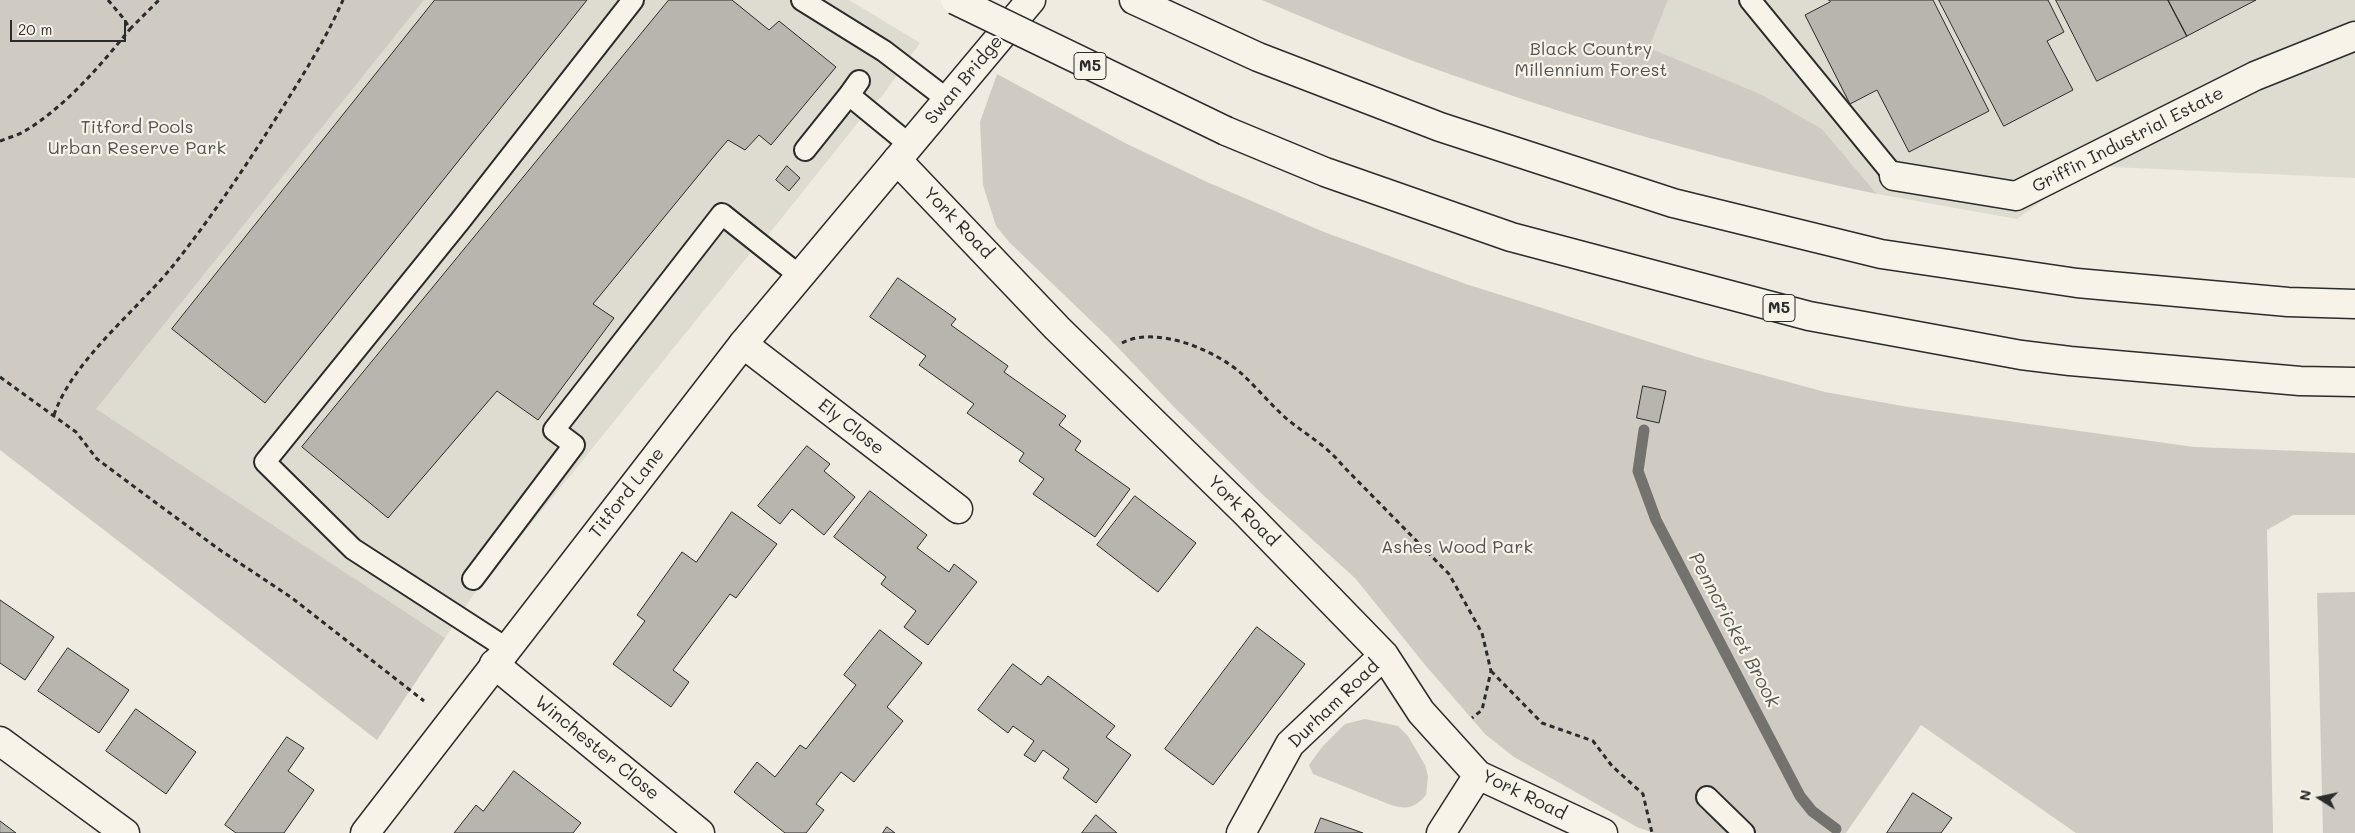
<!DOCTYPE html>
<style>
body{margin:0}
#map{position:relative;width:2355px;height:833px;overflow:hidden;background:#efebe0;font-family:Mali,sans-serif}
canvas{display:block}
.north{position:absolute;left:2295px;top:773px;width:50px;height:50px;-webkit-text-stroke:4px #f7f3e8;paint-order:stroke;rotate:280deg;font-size:14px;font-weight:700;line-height:20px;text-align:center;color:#2b2b2b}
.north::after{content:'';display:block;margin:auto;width:18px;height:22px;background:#2b2b2b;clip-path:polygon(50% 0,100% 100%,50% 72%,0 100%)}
.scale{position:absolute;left:10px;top:20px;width:116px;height:22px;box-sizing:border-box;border:2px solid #2b2b2b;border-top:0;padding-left:6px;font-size:15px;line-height:18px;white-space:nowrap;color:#2b2b2b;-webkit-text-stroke:4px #f7f3e8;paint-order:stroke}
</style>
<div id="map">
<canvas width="2355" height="833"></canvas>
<div class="north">N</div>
<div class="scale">20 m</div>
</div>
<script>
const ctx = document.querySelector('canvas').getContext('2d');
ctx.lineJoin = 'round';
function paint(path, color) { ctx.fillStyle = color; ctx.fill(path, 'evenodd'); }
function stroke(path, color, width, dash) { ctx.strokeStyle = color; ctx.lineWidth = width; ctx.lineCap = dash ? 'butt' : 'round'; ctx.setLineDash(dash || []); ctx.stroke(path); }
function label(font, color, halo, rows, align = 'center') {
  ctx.font = font + ' Mali,sans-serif'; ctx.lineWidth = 4.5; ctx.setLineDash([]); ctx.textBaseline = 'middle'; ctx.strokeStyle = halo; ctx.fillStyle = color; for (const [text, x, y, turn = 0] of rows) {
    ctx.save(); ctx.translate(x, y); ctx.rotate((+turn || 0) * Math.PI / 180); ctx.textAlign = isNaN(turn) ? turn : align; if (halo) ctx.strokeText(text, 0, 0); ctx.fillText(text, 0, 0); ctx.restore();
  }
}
paint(new Path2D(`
 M424 0H849L920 43 882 96 872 105 773 229 748 256 471 598 445 638 95 409Z
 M1668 0H2355V178L2090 166 2017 219 1877 194 1822 129 1649 48Z`), '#dedbd1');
paint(new Path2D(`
 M0 0H424L96 409 445 638 377 740 0 450Z
 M1262 0H1668L1649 48 1760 94 1822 129 1877 194C1667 150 1460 86 1262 0Z
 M997 74 1127 144 1207 182 1324 232 1466 284 1697 357 1825 392 1908 407 2194 447 2355 453V515H2293L2267 530 2273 833H2076L1921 725 1846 833H1654L1637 827 1514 757 1486 735 1426 666 1355 578 1263 495 1174 407 1108 337 1009 242 996 226 983 185 980 122Z
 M2355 592V833H2323L2317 593Z
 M1365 719 1398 726 1408 736 1425 765 1428 776 1426 795C1415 808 1407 810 1391 805L1313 774 1309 765 1322 747 1345 724Z`), '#cfcbc2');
stroke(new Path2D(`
 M1644 430 1638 471 1656 520 1800 796 1812 811 1836 829`), '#74726e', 11);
const building = new Path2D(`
 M435 0H587L265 403 172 329Z
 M669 0H732L769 30 779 21 836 67 771 145 759 135 745 150 728 140 716 154 593 304 614 318 538 420 497 391 388 518 302 447Z
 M1829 0H1933L1989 111 1909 152 1877 90 1850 104 1805 15 1830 2Z
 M1939 0H2048L2064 32 2047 41 2073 90 2004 126Z
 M2056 0H2168L2187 36 2097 81Z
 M2168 0H2256L2187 36Z
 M787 166 800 178 789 191 776 180Z
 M898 278 956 319 951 325 1008 366 1004 372 1066 416 1059 425 1081 441 1075 450 1130 489 1095 537 1033 494 1044 479 1019 461 1024 453 967 413 974 404 919 365 926 356 870 317Z
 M1643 386 1666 391 1659 423 1637 418Z
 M807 446 830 464 824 471 855 497 824 535 792 509 780 524 758 506Z
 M870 491 927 535 917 548 949 572 954 564 977 582 928 645 904 627 916 611 881 584 886 577 834 537Z
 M1135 496 1196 543 1158 592 1097 545Z
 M732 512 777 544 736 598 730 594 673 670 689 682 671 707 613 664 645 621 637 615 682 552 696 562Z
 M0 600 54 637 25 680 0 663Z
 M1257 627 1305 664 1213 785 1165 749Z
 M880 630 922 663 887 707 903 721 854 782 841 772 816 804 824 810 806 833H785L734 792 757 762 775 777 800 745 806 749 856 685 844 675Z
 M68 648 129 690 99 733 38 691Z
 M1013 664 1041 685 1048 676 1115 726 1106 737 1131 755 1096 803 1063 778 1069 769 1043 750 1035 762 1024 755 1034 741 1013 726 1008 733 978 710Z
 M136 709 196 752 166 794 106 751Z
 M287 737 304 748 288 771 314 790 284 833H236L225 825Z
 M514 771 581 823 573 833H454L476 805 483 811Z
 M1913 793 1952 818 1941 833H1887Z
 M1096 815 1117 833H1082Z
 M1321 818 1363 833H1315Z
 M0 821 16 833H0Z
 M887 827 895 833H883Z`);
paint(building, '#b8b5ae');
stroke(building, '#2b2b2b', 1);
const lane = new Path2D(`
 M802 0 884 51 948 100
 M1750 0 1894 176
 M859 81 849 95 910 145
 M805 150 849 95
 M473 579 574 445 554 430 722 214 800 276
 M506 648 353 549 265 462 460 221 633 0
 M1707 797 1744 833`);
const street = new Path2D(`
 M897 160 1057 328 1246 513 1384 655 1421 712 1478 775 1603 833
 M1894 176 2016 196 2255 76 2355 36
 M743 344 958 509
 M494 664 700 833
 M0 741 125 833
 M1241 833 1290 744 1384 655
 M1441 833 1478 775`);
const secondary = new Path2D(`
 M365 833 743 344 1031 0`);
const highway = new Path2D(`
 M1134 0 1258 57 1440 127 1673 203 1881 254 2077 283 2288 302 2355 304
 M1226 131 1325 172 1511 237 1809 316 2021 355 2070 361 2300 381 2355 382`);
stroke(lane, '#2b2b2b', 24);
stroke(street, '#2b2b2b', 31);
stroke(secondary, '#2b2b2b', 31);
stroke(highway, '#2b2b2b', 31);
stroke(new Path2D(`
 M108 0 124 19 130 29 159 0
 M0 141C8 138 18 135 25 131 66 106 100 66 130 29
 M1122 343C1156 325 1215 350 1242 374 1258 389 1272 406 1288 420 1308 436 1327 446 1343 466L1449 574 1482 633 1491 671 1482 710 1472 718
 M0 377 76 432 97 459 144 494 220 550 292 598 424 701
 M54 415C73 359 140 308 176 262 213 215 246 166 278 115 301 78 325 41 343 0
 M1491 671 1542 723 1593 741 1612 766 1643 794 1652 833`), '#2b2b2b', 3, [5, 4]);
stroke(lane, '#f7f3e8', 20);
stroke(street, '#f7f3e8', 28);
stroke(secondary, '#f7f3e8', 28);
stroke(highway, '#f7f3e8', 28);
const highwayBridge = new Path2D(`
 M955 0 1226 131`);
stroke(highwayBridge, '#2b2b2b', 31, []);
stroke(highwayBridge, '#f7f3e8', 28);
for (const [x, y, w] of [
 [1090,66,32],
 [1779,308,32]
]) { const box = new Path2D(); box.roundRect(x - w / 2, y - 13.5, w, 27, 4); ctx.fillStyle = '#f7f3e8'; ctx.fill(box); stroke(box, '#2b2b2b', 1); }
label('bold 16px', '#2b2b2b', null, [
 ["M5",1090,66],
 ["M5",1779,308]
]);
label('18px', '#545351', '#f7f3e8', [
 ["Black Country",1591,49],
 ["Millennium Forest",1591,70],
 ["Titford Pools",137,127],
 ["Urban Reserve Park",137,148],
 ["Ashes Wood Park",1457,547]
]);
label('18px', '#2b2b2b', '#f7f3e8', [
 ["Swan Bridge",964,80,-50],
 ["Griffin Industrial Estate",2128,140,-27],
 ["York Road",958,223,46],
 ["Ely Close",851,427,38],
 ["Titford Lane",627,493,-52],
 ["York Road",1243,511,45],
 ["Durham Road",1334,704,-44],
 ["Winchester Close",597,748,39],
 ["York Road",1524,795,26]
]);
label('italic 19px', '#555552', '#f7f3e8', [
 ["Penncricket Brook",1734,630,62]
]);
</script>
